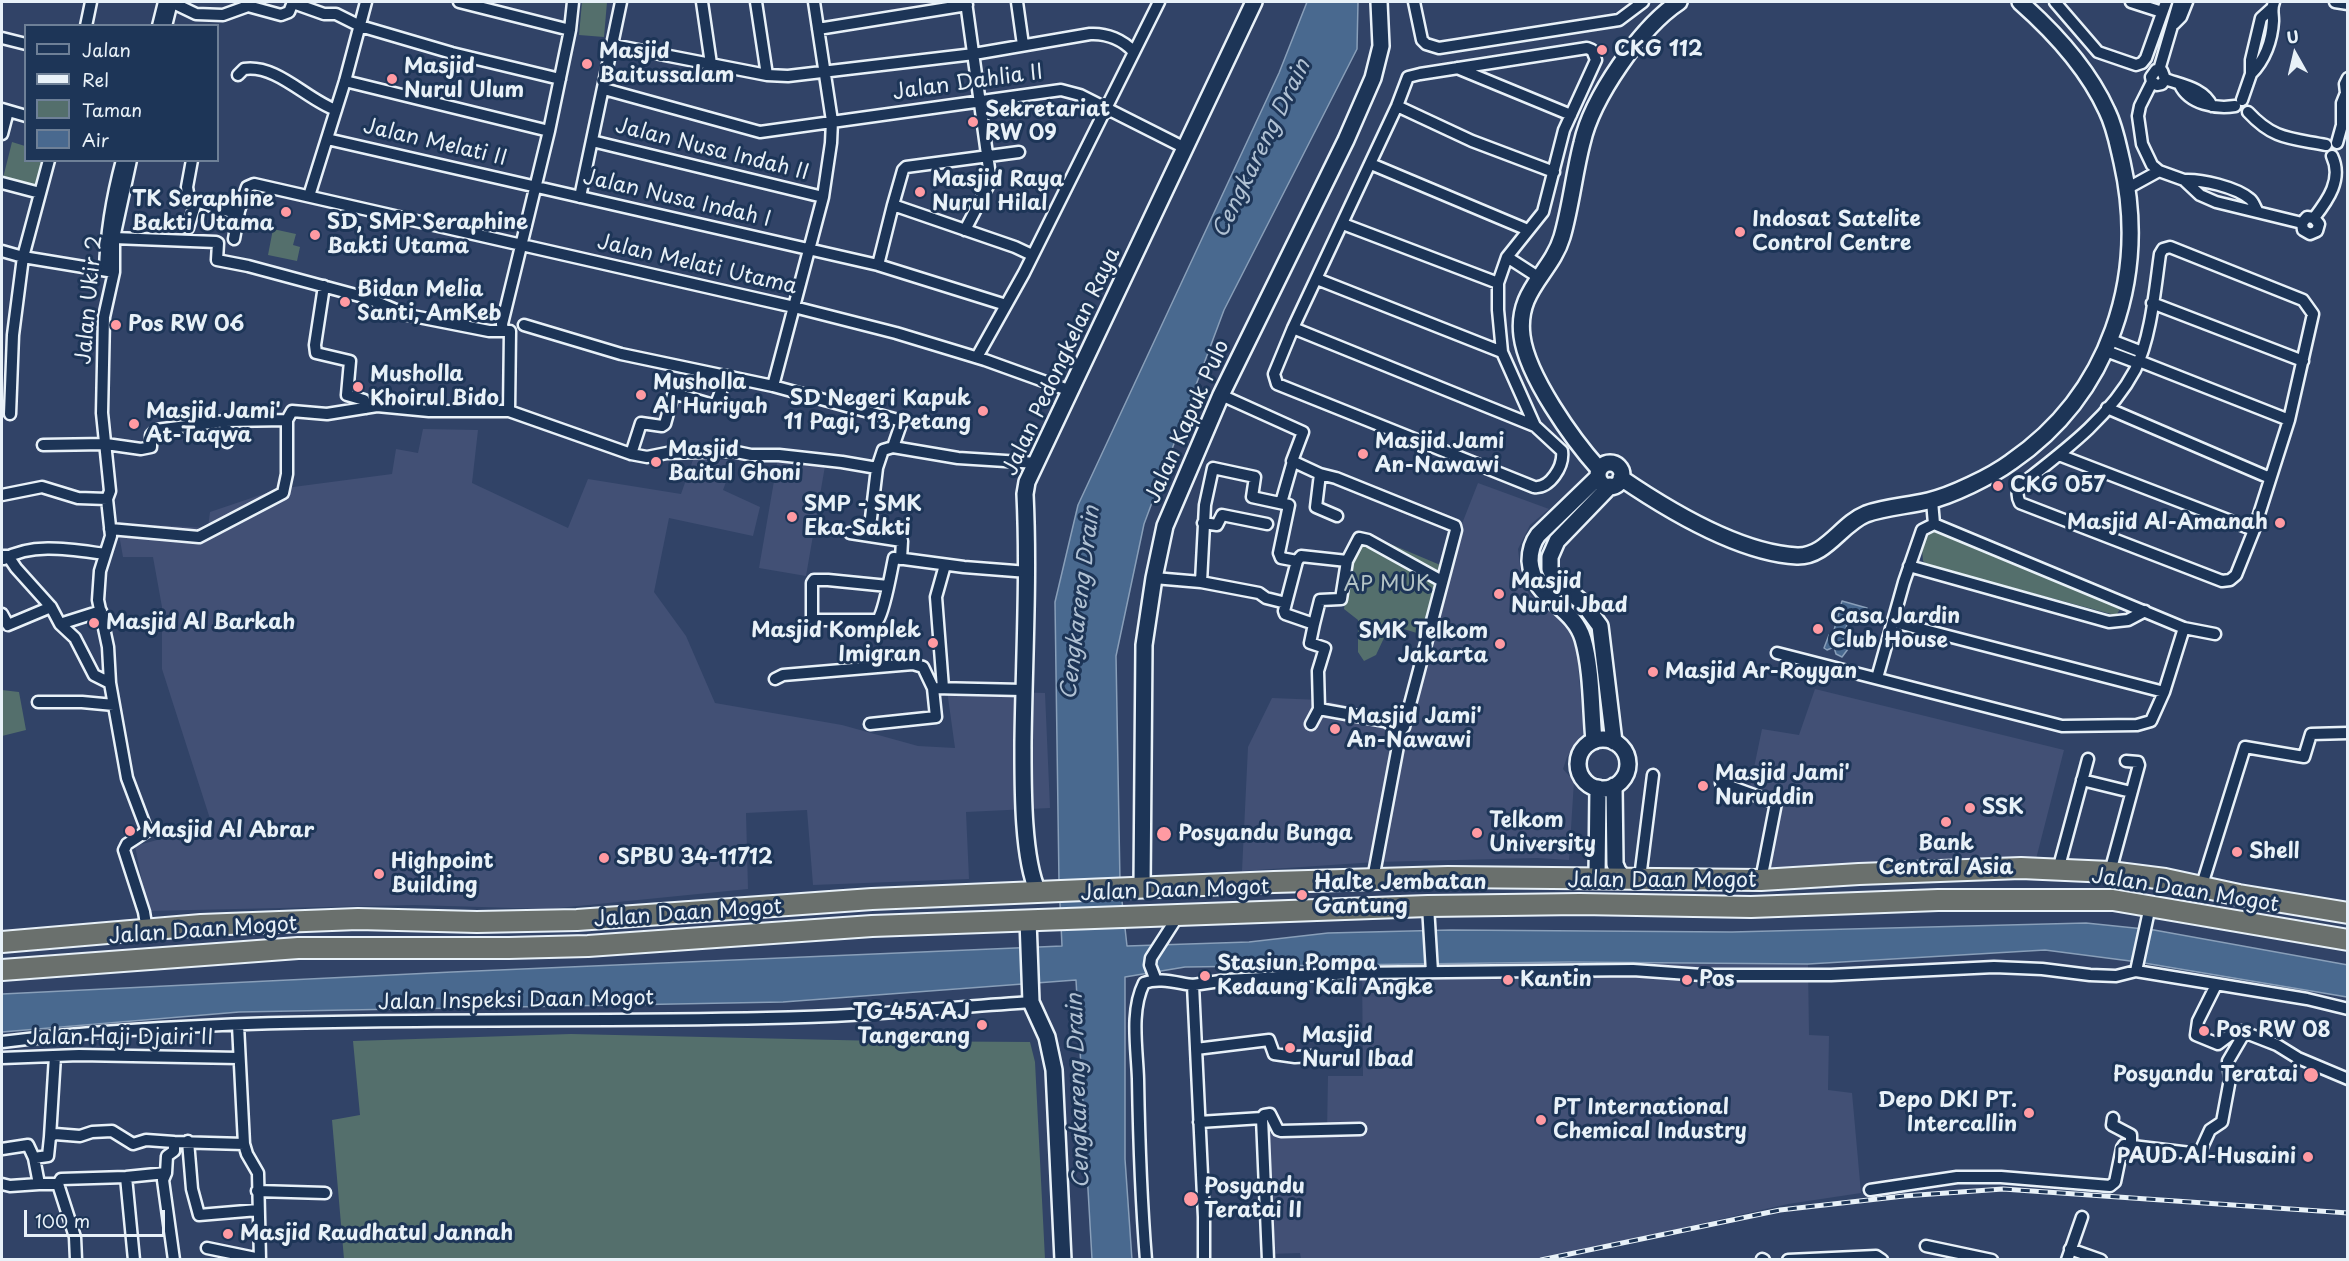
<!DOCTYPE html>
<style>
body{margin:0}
#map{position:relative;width:2349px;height:1261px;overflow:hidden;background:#314367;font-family:"Playpen Sans",sans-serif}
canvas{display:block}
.frame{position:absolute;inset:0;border:3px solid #e8f1f8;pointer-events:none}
.legend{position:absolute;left:24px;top:24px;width:195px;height:138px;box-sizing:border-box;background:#1d3557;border:2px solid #6e8097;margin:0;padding:8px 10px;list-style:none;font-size:18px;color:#e8f1f8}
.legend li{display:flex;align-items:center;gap:12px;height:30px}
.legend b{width:30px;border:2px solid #6e8097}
.north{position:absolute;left:2265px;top:24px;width:60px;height:60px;-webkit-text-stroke:4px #1d3557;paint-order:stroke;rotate:352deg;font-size:16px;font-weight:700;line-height:24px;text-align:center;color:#e8f1f8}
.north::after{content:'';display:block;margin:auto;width:21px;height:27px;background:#e8f1f8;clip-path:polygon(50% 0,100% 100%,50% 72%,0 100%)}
.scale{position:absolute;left:24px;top:1210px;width:141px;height:27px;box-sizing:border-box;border:3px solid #e8f1f8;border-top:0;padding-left:8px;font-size:18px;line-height:21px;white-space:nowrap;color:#e8f1f8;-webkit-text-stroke:4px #1d3557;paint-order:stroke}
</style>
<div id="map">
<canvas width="2349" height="1261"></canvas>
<div class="frame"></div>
<ul class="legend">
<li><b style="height:8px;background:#1d3557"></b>Jalan</li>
<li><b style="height:8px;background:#e8f1f8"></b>Rel</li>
<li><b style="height:16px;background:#546f6c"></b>Taman</li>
<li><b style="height:16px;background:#49698f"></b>Air</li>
</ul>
<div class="north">U</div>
<div class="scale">100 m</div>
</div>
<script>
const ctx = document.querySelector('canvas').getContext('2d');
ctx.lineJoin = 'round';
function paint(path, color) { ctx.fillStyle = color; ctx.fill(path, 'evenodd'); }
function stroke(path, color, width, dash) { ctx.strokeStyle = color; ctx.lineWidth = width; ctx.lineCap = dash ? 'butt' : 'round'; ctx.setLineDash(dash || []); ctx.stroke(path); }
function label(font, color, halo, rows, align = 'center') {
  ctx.font = font + ' "Playpen Sans",sans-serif'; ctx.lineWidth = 6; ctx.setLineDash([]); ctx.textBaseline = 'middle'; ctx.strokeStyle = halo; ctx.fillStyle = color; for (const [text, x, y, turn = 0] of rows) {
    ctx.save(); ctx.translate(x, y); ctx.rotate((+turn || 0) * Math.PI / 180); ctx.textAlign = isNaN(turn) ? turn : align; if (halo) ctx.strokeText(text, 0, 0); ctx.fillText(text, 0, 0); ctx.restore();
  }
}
paint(new Path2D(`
 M423 429 478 430 472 483 568 528 588 479 681 494 694 457 734 461 723 490 760 507 753 536 669 518 654 592 686 636 715 703 842 725 918 746 955 748 947 690 1045 693 1050 808 966 812 969 879 813 885 807 810 746 813 748 889 548 909 414 905 148 911 135 846 212 825 162 669V607L153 557H123L117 523 208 528 210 512 278 489 392 474 396 449 418 453Z
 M778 458 825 466 806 576 759 568Z
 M1478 483 1549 509 1530 525 1518 549 1521 575 1529 594 1568 627 1577 651 1584 739 1567 757 1563 769 1574 781 1569 860 1537 858 1376 862 1242 871 1248 747 1272 698 1321 700 1402 718 1445 567Z
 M1815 689 2064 750 2036 859 1769 868 1783 800 1749 792 1762 729 1799 735Z
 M1570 962 1808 964 1809 1035 1829 1036 1828 1090 1852 1093 1861 1193 1788 1204 1543 1259H1301L1300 1253 1268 1254 1261 1133 1327 1132 1328 1076H1363L1362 966Z`), '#425075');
paint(new Path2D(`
 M582 2H607L604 37 579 35Z
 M12 142 25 146 26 160 45 161 38 187 3 178Z
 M273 229 296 234 293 245 300 247 297 261 268 255Z
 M1935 530 2117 605 2120 609 2117 614H2111L1927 565 1923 561 1922 549 1927 533Z
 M1360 535 1388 543 1445 567 1427 636 1390 625 1376 655 1364 661 1358 652V620L1344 609 1351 560Z
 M2 690 19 692 26 730 2 736Z
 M571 1034 882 1041 1030 1042 1035 1062 1045 1259H344L332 1120 360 1115 353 1041Z`), '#546f6c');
const water = new Path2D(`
 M1307 2H1358L1357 49 1224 310 1144 524 1116 656 1120 883 1127 946 1249 942 1328 933 1451 930 1732 932 2086 923 2154 930 2348 965 2347 997 2138 962 2045 950 1808 964 1570 962 1185 967 1125 977V1159L1132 1260 1092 1259 1076 980 783 1002 239 1012 2 1032V994L452 972 1062 946 1059 882 1055 602 1078 505 1279 73Z
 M1842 601 1867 608 1866 612 1851 609 1843 639 1851 645 1842 657 1836 654 1834 647 1827 650 1824 648 1829 635 1833 634Z`);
paint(water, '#49698f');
stroke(water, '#899fb9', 1.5);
const street = new Path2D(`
 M171 2 196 14 223 15 248 6 281 15 289 12 293 2
 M459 2 570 30
 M702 2 711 64
 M756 2 767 75
 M1017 2 1023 45
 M1414 2 1422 40 1426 44 1439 48 1619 20 1643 2
 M2055 2 2098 52 2136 65 2142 63 2146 58 2166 2
 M2131 2 2162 12
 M2335 2 2348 4
 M293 3 324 14H336L360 26 452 53 560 79
 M2174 24 2181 17 2187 2
 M86 26 91 2
 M158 26 164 2
 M166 26 172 2
 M818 29 967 5
 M2 38 26 44
 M613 45 767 75 788 76 974 54 1090 34C1107 33 1123 40 1134 52
 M1587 48 1592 50 1596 60 1564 130 1543 212 1507 257 1498 283V310L1502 352 1535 426 1562 451C1564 466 1550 489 1534 487L1277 384 1274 374 1293 328 1397 106 1408 77 1420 74Z
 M1457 68 1571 115
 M2159 70 2179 2
 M2251 74C2265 60 2272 40 2273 21 2273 13 2271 9 2274 2
 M238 75 244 69C277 64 307 100 336 110
 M2165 79 2162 84 2157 85 2152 82 2151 77 2156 70 2162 71 2165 79C2182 85 2204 88 2212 106
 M345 81 549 131
 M2152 82 2140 106 2138 116 2142 144 2152 165 2159 171 2184 180 2200 195 2216 202 2302 223
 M2180 85C2189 104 2216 109 2235 106
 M604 89 760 132 1061 90 1080 95 1185 148
 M2242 100 2251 74V60L2261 18 2271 9
 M1397 106 1472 141 1554 172
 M2 109 26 116
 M2248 112C2274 140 2290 138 2326 145
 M2 134 8 111
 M327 139 878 265 1006 305
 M592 141 823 197
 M2337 143 2342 125V103L2346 93 2345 84 2348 78
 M131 160 114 238V272L104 317 102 413 110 491 107 499 111 536 100 571 98 600 108 647 110 683 127 778 147 831 127 844 124 850 144 912 147 930
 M192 160 187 187 189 199 235 213 239 211 247 187 254 184 794 307 896 333 985 360 1071 391
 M1371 164 1528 230
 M2184 180C2201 179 2236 187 2250 199 2254 202 2255 208 2258 212
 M2 183 40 193
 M2128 188 2159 171
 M309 196 345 81 366 2
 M580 197 621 2
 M893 205 903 170 906 167 1019 152
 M2307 217 2314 218 2319 224 2317 231 2310 234 2303 230 2302 223Z
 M2314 218C2328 200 2343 179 2332 156
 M1343 224 1498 283
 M188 228 196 202
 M965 230 988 186 990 176 966 2
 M114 238 216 242 218 243 217 260 248 266 367 298 408 315 489 331H510L509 411
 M234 239 239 211
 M2170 247 2303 300 2313 314 2289 420 2254 530 2236 575 2230 580 2222 581 2020 503C2016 495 2017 490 2023 483 2064 451 2110 417 2135 370 2151 338 2155 289 2160 254L2163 249Z
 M2 251 23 257 114 272
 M1507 257 1538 277
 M878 265 893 205 1015 247 1032 255
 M105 270C106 232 112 197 122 160
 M1317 279 1502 352
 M324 286 315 345 316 353 350 361 347 395 364 400 366 408
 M2152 303 2303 361
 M524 325 621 354 773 386 898 420 901 424 893 447
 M1293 328 1535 426
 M503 331 502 324 549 131 570 30 573 2
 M2111 340 2142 352
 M2106 351 2138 363
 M977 357 1024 273 1159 2
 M2139 361 2289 420
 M773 386 823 197 831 143 832 121 814 2
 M1221 395 1303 432 1292 461 1320 474 1316 507 1337 516
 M2107 408 2270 478
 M10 414 13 335 23 257 49 160
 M225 421 227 442
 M43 445 106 444 141 449 151 447V435L156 430 225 421 287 420 292 411 327 414 377 406 429 411H509L631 454 647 457 667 453 732 451 751 455H779L842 462 877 468 883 450 893 447 958 458 1037 463
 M631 454 641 423 662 426 665 424 673 395 676 394 710 404H716L727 376
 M2059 455 2254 530
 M1320 474 1336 478 1455 526 1456 530 1404 727 1401 730 1373 879
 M2 495 42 487 78 498 107 499
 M1932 501 1934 524 2184 628 2215 634
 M1281 503 1293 461
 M1203 523 1217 525 1222 515 1267 524
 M110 529 199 537 283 493 287 474V420
 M850 533 902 541 901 559H904L964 567 1028 572
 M869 535 877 468
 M2 556H8L16 568 51 607 60 624 75 638 94 675 110 683
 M4 559C33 542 73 550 105 554
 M1909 566 2109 622 2128 620 2145 611
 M1154 578 1201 582 1259 593 1266 598 1286 603 1284 611 1285 614 1314 624 1310 643 1325 648 1318 671 1319 709
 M1201 582 1205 505 1213 468 1255 477 1252 497 1289 505 1279 553 1281 558 1297 561 1301 556 1347 561
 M888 586 828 580H814L812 583V619L816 620H878C885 609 891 572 894 558L901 559
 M1286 603 1297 561
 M2 614 8 625 51 607
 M1894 622 2164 692
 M60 624 101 611
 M1314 624 1320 600 1341 599 1347 561 1359 538 1368 540 1442 581
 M1777 653 2062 726 2137 725 2151 721 2164 692 2184 628
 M1877 678 1904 582 1922 530 1934 524
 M775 679 783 675 913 664 923 667 933 688 1023 690
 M943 688 936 597 945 565
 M38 702H82L114 705
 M870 724 936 717 933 688
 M1311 724 1319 709 1385 721 1401 730
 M2082 780 2131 792
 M1721 783 1776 803 1761 880
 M2058 870 2088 759
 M2110 872 2139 765 2138 762 2126 761
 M1640 878 1653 775
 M2201 888 2245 747 2304 757 2311 734 2348 733
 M1428 906 1432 972
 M2136 971 2150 906
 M1155 978 1150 965 1151 958 1178 916
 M1193 985 1227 980 1354 973 1633 970 1702 975H1831L1994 967 2042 969 2090 975 2116 976 2136 971 2307 999 2348 1009
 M2216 985 2198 1021 2196 1035 2218 1044 2234 1032 2241 1031 2277 1045 2298 1058 2348 1079
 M238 1025 244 1144 247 1154 258 1173 260 1260
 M2 1042C255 1012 512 1024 767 1018 855 1017 943 1008 1031 1002
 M1196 1049 1269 1040 1274 1054 1295 1057 1312 1056
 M2 1058 79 1055 239 1058
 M1262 1118 1268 1260
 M2113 1118 2112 1125 2131 1135V1146
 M1199 1122 1262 1118 1264 1115 1270 1114 1278 1130 1281 1131 1360 1129
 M50 1137 55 1056
 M188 1141 192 1189 199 1215 258 1210
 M2 1149 28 1145 34 1158 39 1184H58L61 1179 126 1177 166 1173 167 1156 174 1151V1142L244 1144
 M34 1158 48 1156 50 1137 55 1134 80 1136 92 1132 112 1131 133 1144 146 1140 174 1142
 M166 1173 163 1180 174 1260
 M126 1177 134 1260
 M2 1184 10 1186 39 1184
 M58 1184 75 1237 76 1260
 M1870 1190 1957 1177H2001L2110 1186 2115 1182 2122 1148 2124 1145 2199 1154 2210 1130 2222 1122 2230 1079 2228 1061 2245 1032
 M257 1191 325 1193
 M1926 1246 1992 1260
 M207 1248 260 1259
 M2070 1249 2101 1260
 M1762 1259 1764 1260
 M1146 1260C1141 1199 1139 1139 1138 1079 1137 1048 1130 1011 1144 983 1159 977 1177 983 1193 985L1204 1217V1260
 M1788 1260 1876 1256 1882 1260
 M2067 1260 2082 1217`);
const secondary = new Path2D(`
 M1598 475a12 12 0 1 1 24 0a12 12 0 1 1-24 0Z
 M1599 469C1573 440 1527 376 1522 336 1516 290 1551 274 1562 237 1571 206 1574 174 1582 143 1592 98 1641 27 1679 2
 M1621 478C1668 510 1739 553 1797 556 1826 557 1841 524 1866 514 1885 507 1908 506 1928 501 1951 496 1992 476 2011 462 2110 394 2148 277 2122 162 2118 145 2115 127 2107 111 2088 69 2054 32 2020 2
 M1610 486 1557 541 1550 557V569L1555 580 1583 603 1600 626 1614 742
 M1578 764a25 25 0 1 1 50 0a25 25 0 1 1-50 0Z
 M1594 741C1591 709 1592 670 1583 639 1573 605 1533 600 1530 561 1530 551 1532 543 1538 535L1598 477
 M1614 786 1615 864 1618 871 1624 878
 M1597 877 1598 788
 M1142 888 1144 645 1154 578 1165 526 1221 395 1346 140 1373 78 1381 46 1379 2
 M1038 892C1022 857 1023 783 1023 742 1024 660 1029 577 1025 494L1027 482 1254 2
 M1028 920 1031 1002 1047 1037 1054 1070 1063 1260`);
const highway = new Path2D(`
 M2 942 201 925 358 919 477 922 577 920 872 899 1274 882 1448 877 1761 880 1859 874 2021 868 2110 872 2165 879 2239 895 2348 913
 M2 970 298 948H509L588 946 872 926 1428 906 1580 904 1751 907 1938 900H2113L2348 940`);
stroke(street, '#e8f1f8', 15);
stroke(secondary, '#e8f1f8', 20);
stroke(highway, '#e8f1f8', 24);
stroke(street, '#1d3557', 10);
stroke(secondary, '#1d3557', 15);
stroke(highway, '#6a706d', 20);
const rail = new Path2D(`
 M1541 1260 1780 1210 1904 1196 2003 1189 2348 1213`);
stroke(rail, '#e8f1f8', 5);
stroke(rail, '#1d3557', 3, [9]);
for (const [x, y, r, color] of [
 [1602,50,6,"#ff9aa2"],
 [587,64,6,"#ff9aa2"],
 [392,79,6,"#ff9aa2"],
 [973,122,6,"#ff9aa2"],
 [920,192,6,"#ff9aa2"],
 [286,212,6,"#ff9aa2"],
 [1740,232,6,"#ff9aa2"],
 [315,235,6,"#ff9aa2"],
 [345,302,6,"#ff9aa2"],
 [116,325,6,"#ff9aa2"],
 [358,387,6,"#ff9aa2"],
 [641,395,6,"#ff9aa2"],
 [983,411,6,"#ff9aa2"],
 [134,424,6,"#ff9aa2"],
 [1363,454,6,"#ff9aa2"],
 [656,462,6,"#ff9aa2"],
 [1998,486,6,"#ff9aa2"],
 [792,517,6,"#ff9aa2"],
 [2280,523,6,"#ff9aa2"],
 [1499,594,6,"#ff9aa2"],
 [94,623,6,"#ff9aa2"],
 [1818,629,6,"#ff9aa2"],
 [933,643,6,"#ff9aa2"],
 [1500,644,6,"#ff9aa2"],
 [1653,672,6,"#ff9aa2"],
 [1335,729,6,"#ff9aa2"],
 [1703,786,6,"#ff9aa2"],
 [1970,808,6,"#ff9aa2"],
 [1946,822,6,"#ff9aa2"],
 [130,831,6,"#ff9aa2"],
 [1477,833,6,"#ff9aa2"],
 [1164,834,8,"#ff9aa2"],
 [2237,852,6,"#ff9aa2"],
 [604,858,6,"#ff9aa2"],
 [379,874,6,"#ff9aa2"],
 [1302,895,6,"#ff9aa2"],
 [1205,976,6,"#ff9aa2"],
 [1508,980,6,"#ff9aa2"],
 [1687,980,6,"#ff9aa2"],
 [982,1025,6,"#ff9aa2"],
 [2204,1031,6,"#ff9aa2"],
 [1290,1048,6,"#ff9aa2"],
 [2311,1075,8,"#ff9aa2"],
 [2029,1113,6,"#ff9aa2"],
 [1541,1120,6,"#ff9aa2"],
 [2308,1157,6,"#ff9aa2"],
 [1191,1199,8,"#ff9aa2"],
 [228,1234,6,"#ff9aa2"]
]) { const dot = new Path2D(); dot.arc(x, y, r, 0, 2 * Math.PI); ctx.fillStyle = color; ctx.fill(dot); stroke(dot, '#1d3557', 2); }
label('bold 21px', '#e8f1f8', '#1d3557', [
 ["CKG 112",1614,50],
 ["Masjid",599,52],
 ["Baitussalam",599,76],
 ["Masjid",404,67],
 ["Nurul Ulum",404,91],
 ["Sekretariat",985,110],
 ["RW 09",985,134],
 ["Masjid Raya",932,180],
 ["Nurul Hilal",932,204],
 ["TK Seraphine",274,200,"right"],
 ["Bakti Utama",274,224,"right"],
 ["Indosat Satelite",1752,220],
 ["Control Centre",1752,244],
 ["SD, SMP Seraphine",327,223],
 ["Bakti Utama",327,247],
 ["Bidan Melia",357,290],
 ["Santi, AmKeb",357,314],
 ["Pos RW 06",128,325],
 ["Musholla",370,375],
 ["Khoirul Bido",370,399],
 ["Musholla",653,383],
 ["Al Huriyah",653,407],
 ["SD Negeri Kapuk",971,399,"right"],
 ["11 Pagi, 13 Petang",971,423,"right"],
 ["Masjid Jami'",146,412],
 ["At-Taqwa",146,436],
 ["Masjid Jami",1375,442],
 ["An-Nawawi",1375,466],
 ["Masjid",668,450],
 ["Baitul Ghoni",668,474],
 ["CKG 057",2010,486],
 ["SMP - SMK",804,505],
 ["Eka Sakti",804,529],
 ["Masjid Al-Amanah",2268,523,"right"],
 ["Masjid",1511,582],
 ["Nurul Jbad",1511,606],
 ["Casa Jardin",1830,617],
 ["Club House",1830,641],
 ["Masjid Al Barkah",106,623],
 ["Masjid Komplek",921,631,"right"],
 ["Imigran",921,655,"right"],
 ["SMK Telkom",1488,632,"right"],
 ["Jakarta",1488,656,"right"],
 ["Masjid Ar-Royyan",1665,672],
 ["Masjid Jami'",1347,717],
 ["An-Nawawi",1347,741],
 ["Masjid Jami'",1715,774],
 ["Nuruddin",1715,798],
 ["SSK",1982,808],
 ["Telkom",1489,821],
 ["University",1489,845],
 ["Masjid Al Abrar",142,831],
 ["Posyandu Bunga",1178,834],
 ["Bank",1946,844,"center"],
 ["Central Asia",1946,868,"center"],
 ["Shell",2249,852],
 ["SPBU 34-11712",616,858],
 ["Highpoint",391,862],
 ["Building",391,886],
 ["Halte Jembatan",1314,883],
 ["Gantung",1314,907],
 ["Stasiun Pompa",1217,964],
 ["Kedaung Kali Angke",1217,988],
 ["Kantin",1520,980],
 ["Pos",1699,980],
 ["TG 45A AJ",970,1013,"right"],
 ["Tangerang",970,1037,"right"],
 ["Pos RW 08",2216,1031],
 ["Masjid",1302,1036],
 ["Nurul Ibad",1302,1060],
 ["Posyandu Teratai",2298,1075,"right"],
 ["Depo DKI PT.",2017,1101,"right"],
 ["Intercallin",2017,1125,"right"],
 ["PT International",1553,1108],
 ["Chemical Industry",1553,1132],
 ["PAUD Al-Husaini",2296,1157,"right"],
 ["Posyandu",1204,1187],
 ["Teratai II",1204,1211],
 ["Masjid Raudhatul Jannah",240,1234]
], 'left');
label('21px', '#e8f1f8', '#1d3557', [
 ["Jalan Dahlia II",968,83,-8],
 ["Jalan Melati II",435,143,13],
 ["Jalan Nusa Indah II",712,150,14],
 ["Jalan Nusa Indah I",677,199,13],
 ["Jalan Melati Utama",697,265,13],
 ["Jalan Ukir 2",90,300,-85],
 ["Jalan Pedongkelan Raya",1062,362,-65],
 ["Jalan Kapuk Pulo",1188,422,-66],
 ["Jalan Daan Mogot",1662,881],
 ["Jalan Daan Mogot",1175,891,-2],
 ["Jalan Daan Mogot",2185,891,9],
 ["Jalan Daan Mogot",688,914,-4],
 ["Jalan Daan Mogot",203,931,-4],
 ["Jalan Inspeksi Daan Mogot",516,1001,-1],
 ["Jalan Haji Djairi II",120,1038]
]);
label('21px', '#b4c4c7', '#1d3557', [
 ["AP MUK",1387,585]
]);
label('italic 22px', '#b0c1d3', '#1d3557', [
 ["Cengkareng Drain",1262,149,-64],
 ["Cengkareng Drain",1081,603,-83],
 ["Cengkareng Drain",1079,1091,-92]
]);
</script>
